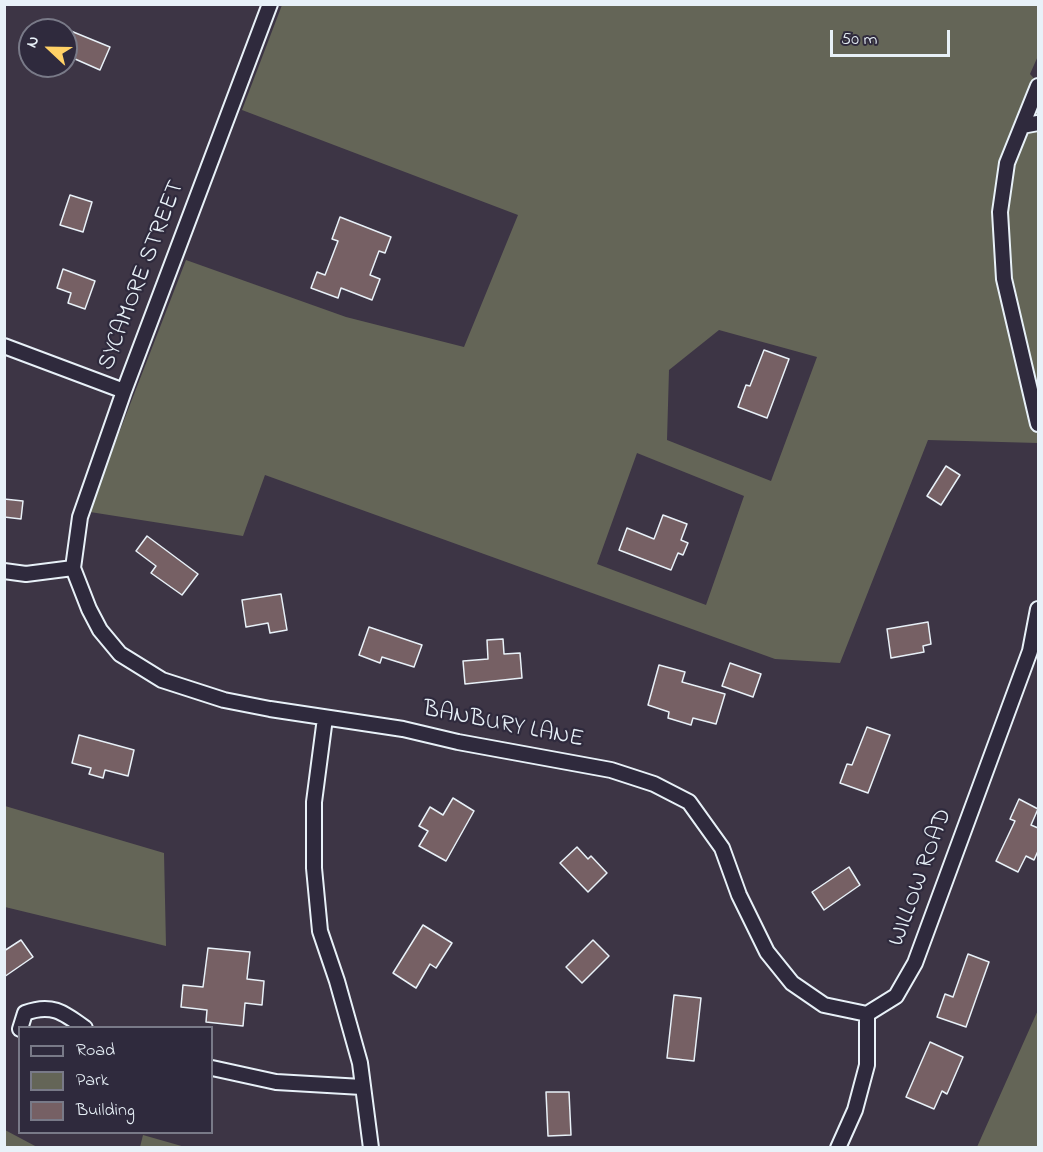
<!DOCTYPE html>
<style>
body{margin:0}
#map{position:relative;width:1043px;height:1152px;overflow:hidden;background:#3d3545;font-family:"Indie Flower",sans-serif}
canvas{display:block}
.frame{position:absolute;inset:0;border:6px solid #e8f1f8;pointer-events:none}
.legend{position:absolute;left:18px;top:1026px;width:195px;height:108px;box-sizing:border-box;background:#2f2a3d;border:2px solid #797a88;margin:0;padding:8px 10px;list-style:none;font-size:18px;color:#e8f1f8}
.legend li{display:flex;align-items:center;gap:12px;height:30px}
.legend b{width:30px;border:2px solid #797a88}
.north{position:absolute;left:18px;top:18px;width:60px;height:60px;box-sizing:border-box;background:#2f2a3d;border:2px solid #797a88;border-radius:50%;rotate:292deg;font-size:16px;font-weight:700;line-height:24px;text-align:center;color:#e8f1f8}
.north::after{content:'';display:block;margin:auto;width:21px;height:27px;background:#ffd166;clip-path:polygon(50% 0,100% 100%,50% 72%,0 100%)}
.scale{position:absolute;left:830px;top:30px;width:120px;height:27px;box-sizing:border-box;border:3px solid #e8f1f8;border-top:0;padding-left:8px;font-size:18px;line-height:21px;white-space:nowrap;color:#e8f1f8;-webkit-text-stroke:4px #2f2a3d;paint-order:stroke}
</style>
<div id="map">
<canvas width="1043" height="1152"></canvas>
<div class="frame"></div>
<ul class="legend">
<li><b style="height:8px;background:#2f2a3d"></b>Road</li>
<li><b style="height:16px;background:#646557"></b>Park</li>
<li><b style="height:16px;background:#766064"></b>Building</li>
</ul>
<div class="north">N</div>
<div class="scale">50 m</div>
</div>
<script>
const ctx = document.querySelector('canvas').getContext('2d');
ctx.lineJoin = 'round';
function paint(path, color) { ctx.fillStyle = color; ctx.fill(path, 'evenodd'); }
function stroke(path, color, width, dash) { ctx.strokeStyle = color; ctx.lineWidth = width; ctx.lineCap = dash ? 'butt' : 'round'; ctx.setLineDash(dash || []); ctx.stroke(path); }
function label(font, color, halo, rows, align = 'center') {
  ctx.font = font + ' "Indie Flower",sans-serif'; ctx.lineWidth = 4.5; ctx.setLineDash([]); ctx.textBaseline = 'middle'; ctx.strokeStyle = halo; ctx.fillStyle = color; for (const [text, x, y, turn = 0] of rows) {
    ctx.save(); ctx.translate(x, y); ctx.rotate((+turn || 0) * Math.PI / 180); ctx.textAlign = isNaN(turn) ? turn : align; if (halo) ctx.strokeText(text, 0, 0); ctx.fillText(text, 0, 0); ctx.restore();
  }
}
paint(new Path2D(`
 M282 5H1038V56L1030 74 1038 83V443L928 440 840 663 775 659 265 475 243 536 90 512 95 495 186 260 346 317 464 347 518 215 242 110ZM719 330 817 357 771 481 667 440 669 370ZM637 453 744 496 706 605 597 564Z
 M5 806 164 853 166 946 5 907Z
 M1038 1010V1147H977Z
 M4 1130H5L37 1147H5Z
 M143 1135 185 1147H140Z`), '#646557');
const building = new Path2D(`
 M66 29 110 47 100 70 66 55Z
 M70 195 92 202 83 232 60 225Z
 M340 217 391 237 385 253 379 251 370 275 380 279 372 300 341 288 338 298 311 288 317 272 325 275 338 241 332 239Z
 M63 269 95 281 85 309 68 303 71 293 57 288Z
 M764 350 789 359 767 418 738 407 746 385 750 386Z
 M946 466 960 475 941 505 927 496Z
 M4 499 23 501 21 519 4 517Z
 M663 515 687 524 681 540 688 543 683 555 678 553 671 570 619 550 627 528 654 539Z
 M147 536 198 574 182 595 151 573 156 566 136 551Z
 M281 594 287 630 270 633 268 623 246 627 242 600Z
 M928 622 931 644 923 646 924 652 891 658 887 629Z
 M369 627 422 645 414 667 382 657 380 663 359 655Z
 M503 639 504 654 520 653 522 678 465 684 463 661 488 659 487 640Z
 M730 663 761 674 753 697 722 686Z
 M659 665 685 672 682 682 725 694 716 724 693 718 691 725 668 718 669 712 648 705Z
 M867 727 890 735 868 793 840 783 847 764 852 765Z
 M79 735 134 750 128 776 105 770 103 778 89 774 91 768 72 763Z
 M453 798 474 811 446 861 419 846 428 831 419 826 430 807 443 815Z
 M1019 799 1038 809 1031 825 1038 828V851L1034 860 1026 856 1018 872 996 861 1015 821 1010 819Z
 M577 847 588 859 591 856 607 873 588 892 560 863Z
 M849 867 860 885 824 910 812 892Z
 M423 925 452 943 436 968 430 964 416 988 393 973Z
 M21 940 33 957 4 977V951Z
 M593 940 609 956 582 983 566 967Z
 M208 948 250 952 247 979 264 981 262 1005 245 1003 243 1026 206 1022 207 1010 181 1007 183 985 203 987Z
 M968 954 989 962 966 1027 937 1017 945 994 953 997Z
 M674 995 701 998 694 1061 667 1058Z
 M930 1042 963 1057 947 1094 942 1091 934 1109 906 1097Z
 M546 1092H569L571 1135 548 1136Z`);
paint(building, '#766064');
stroke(building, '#e8f1f8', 1.5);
const street = new Path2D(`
 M270 4 124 391 80 517 73 568 89 609 100 630 120 654 162 680 224 700 270 709 403 729 458 742 611 770 654 784 689 802 722 848 739 895 767 952 792 983 824 1005 867 1014
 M1038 86 1007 163 1000 212 1004 279 1038 424
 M1022 126 1038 123
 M4 346 124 391
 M4 571 26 574 73 568
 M325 718 314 802V868L320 931 337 981 360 1063 371 1148
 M20 1029 25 1013C51 1003 63 1012 85 1028
 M212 1068 276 1082 362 1087
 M838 1148 855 1110 867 1065V1014L896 996 915 963 1030 651 1038 609`);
stroke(street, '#e8f1f8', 18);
stroke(street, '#2f2a3d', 14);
label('24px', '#e8f1f8', '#2f2a3d', [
 ["SYCAMORE STREET",143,276,-69],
 ["BANBURY LANE",503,726,11],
 ["WILLOW ROAD",922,878,-70]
]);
</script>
